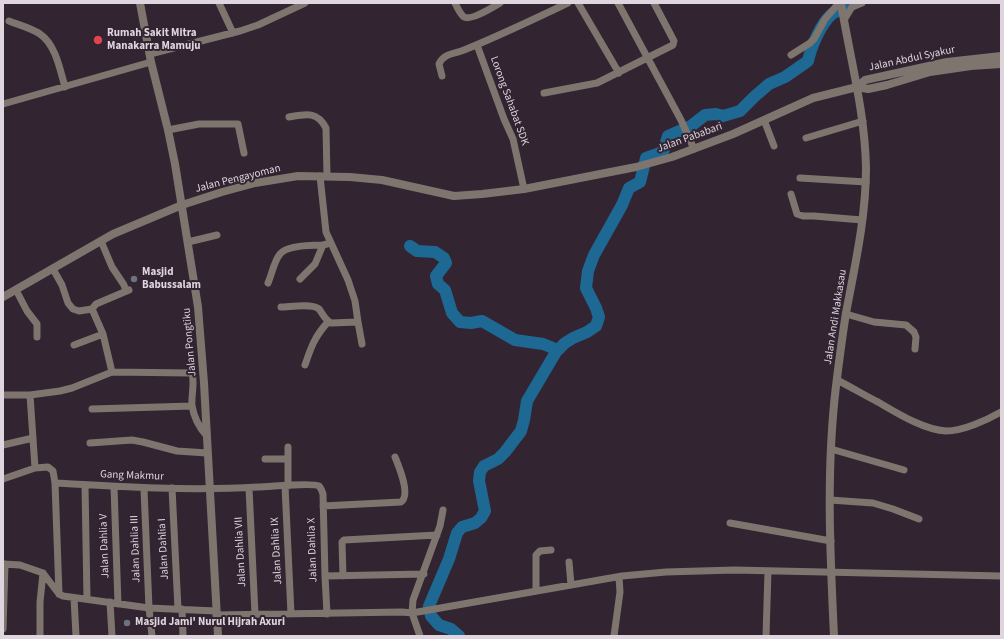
<!DOCTYPE html>
<style>
body{margin:0}
#map{position:relative;width:1004px;height:639px;overflow:hidden;background:#332432;font-family:"Source Sans 3",sans-serif}
canvas{display:block}
.frame{position:absolute;inset:0;border:4px solid #dfd5de;pointer-events:none}
</style>
<div id="map">
<canvas width="1004" height="639"></canvas>
<div class="frame"></div>
</div>
<script>
const ctx = document.querySelector('canvas').getContext('2d');
ctx.lineJoin = 'round';
function stroke(path, color, width, dash) { ctx.strokeStyle = color; ctx.lineWidth = width; ctx.lineCap = dash ? 'butt' : 'round'; ctx.setLineDash(dash || []); ctx.stroke(path); }
function label(font, color, halo, rows, align = 'center') {
  ctx.font = font + ' "Source Sans 3",sans-serif'; ctx.lineWidth = 4; ctx.setLineDash([]); ctx.textBaseline = 'middle'; ctx.strokeStyle = halo; ctx.fillStyle = color; for (const [text, x, y, turn = 0] of rows) {
    ctx.save(); ctx.translate(x, y); ctx.rotate((+turn || 0) * Math.PI / 180); ctx.textAlign = isNaN(turn) ? turn : align; if (halo) ctx.strokeText(text, 0, 0); ctx.fillText(text, 0, 0); ctx.restore();
  }
}
stroke(new Path2D(`
 M410 246 417 251 435 252 444 258 446 263 436 276 438 284 445 290 452 313 460 322 471 323 482 321 515 340 543 344 553 348 556 352
 M459 636 451 629 439 625 431 616 429 606 449 559 457 533 462 527 475 523 481 518 485 511 479 481 480 472 484 466 498 459 505 452 521 431 524 420 527 401 556 352 565 343 573 338 587 332 596 326 599 317 596 308 586 288 588 271 594 255 622 205 629 188 640 182 646 158 663 152 668 136 691 126 705 115 716 114 723 116 740 111 754 97 769 84 785 77 808 61C811 47 821 23 832 14 838 10 848 7 855 3`), '#1d6994', 12);
stroke(new Path2D(`
 M219 3 233 33
 M455 3C457 7 460 14 464 17 471 21 493 7 500 3
 M578 3 619 73
 M618 3 681 120 694 149
 M844 20 852 7 862 3
 M9 21C19 25 31 28 40 34 56 45 60 70 65 87
 M477 45 504 119 513 139 524 189
 M150 54 240 31 258 25 305 3
 M791 55 810 43 814 39 825 19 839 3
 M442 76 439 64C444 53 455 54 464 50 499 36 534 19 568 3
 M544 93 597 83 673 45 674 41 654 3
 M3 104 151 62
 M289 117C306 114 317 111 326 128L327 176
 M764 120 774 146
 M168 130 199 124H238L244 153
 M806 138 863 121
 M800 178 866 182
 M791 194 797 214 803 216H814L862 220
 M101 241 112 267 124 285 126 291
 M188 242 217 235
 M53 269 62 285 68 303 73 309 79 311 92 309
 M300 279 315 264 323 245 327 244
 M268 283C272 274 274 261 280 254 287 245 313 245 323 245
 M16 290 27 311 37 324V337
 M281 307C290 307 312 303 319 309 323 314 325 320 331 323L358 322 355 301 348 280 326 232 320 176
 M846 314 874 322 906 325 914 332 916 337 915 349
 M358 322 362 344
 M74 345 103 334
 M305 365C311 347 315 336 328 322
 M112 372 103 334 92 309 96 304 129 290
 M837 380C851 387 864 395 878 402 897 413 924 430 946 431 963 431 987 420 1001 412
 M5 395H30L60 391 72 388 112 372 190 373H192C195 384 191 395 192 406 194 417 199 427 206 435
 M30 395 35 468
 M92 409 192 406
 M90 443 132 440 143 442 177 451 207 453
 M3 445 33 438
 M288 447V486
 M831 449 904 470
 M265 459H288
 M3 479 35 468 48 467 53 471 55 483 59 594
 M55 483C123 487 190 491 258 487 269 487 312 482 319 486 321 488 322 491 323 494L325 576 327 614
 M85 485 87 599
 M285 486 291 614
 M114 487 118 604
 M172 488 178 609
 M249 488 255 614
 M144 489 149 608 152 636
 M830 500 873 503 893 509 919 519
 M323 506 401 502C411 495 399 467 395 457
 M730 523 831 541
 M569 562 571 585
 M3 564 20 565 43 573 59 594 63 596 149 608 216 611
 M325 576 424 574
 M343 576 342 542 344 540 437 535
 M536 591V555L540 551 551 550
 M74 598 76 636
 M110 602 112 636
 M182 609 183 636
 M216 615 402 612 412 613 622 576 666 572 734 570 1001 576
 M3 629 5 564
 M40 636V602L43 573
 M420 636 412 613 413 600 440 526 443 510
 M614 636 620 592 619 577
 M766 636 768 571`), '#7f756f', 7);
stroke(new Path2D(`
 M140 3 151 62 168 130 175 164 198 307 204 383 218 636
 M857 87 868 89 887 85 930 72 971 66 1001 64
 M3 297 113 234 182 205 222 192 255 183 298 176 350 177 382 180 454 196 482 194 524 189 636 167 672 157 733 134 813 98 857 87 865 80 947 62 1001 56
 M834 636C830 553 826 469 836 386 839 362 842 338 846 313 855 265 866 217 866 168 865 112 850 58 841 3`), '#7f756f', 8);
for (const [x, y, r, color] of [
 [98,40,5,"#e0444e"],
 [134,279,4,"#6b7280"],
 [127,623,4,"#6b7280"]
]) { const dot = new Path2D(); dot.arc(x, y, r, 0, 2 * Math.PI); ctx.fillStyle = color; ctx.fill(dot); stroke(dot, '#332432', 1.5); }
label('bold 11px', '#dfd5de', '#332432', [
 ["Rumah Sakit Mitra",107,34],
 ["Manakarra Mamuju",107,47],
 ["Masjid",142,273],
 ["Babussalam",142,286],
 ["Masjid Jami' Nurul Hijrah Axuri",135,623]
], 'left');
label('11px', '#dfd5de', '#332432', [
 ["Jalan Abdul Syakur",912,59,-12],
 ["Lorong Sahabat SDK",509,101,70],
 ["Jalan Pababari",690,138,-20],
 ["Jalan Pengayoman",238,179,-14],
 ["Jalan Andi Makkasau",836,317,-81],
 ["Jalan Pongtiku",190,342,-95],
 ["Gang Makmur",132,476,2],
 ["Jalan Dahlia V",105,546,-92],
 ["Jalan Dahlia III",136,549,-92],
 ["Jalan Dahlia I",164,549,-93],
 ["Jalan Dahlia X",313,550,-92],
 ["Jalan Dahlia IX",277,551,-93],
 ["Jalan Dahlia VII",241,552,-93]
]);
</script>
